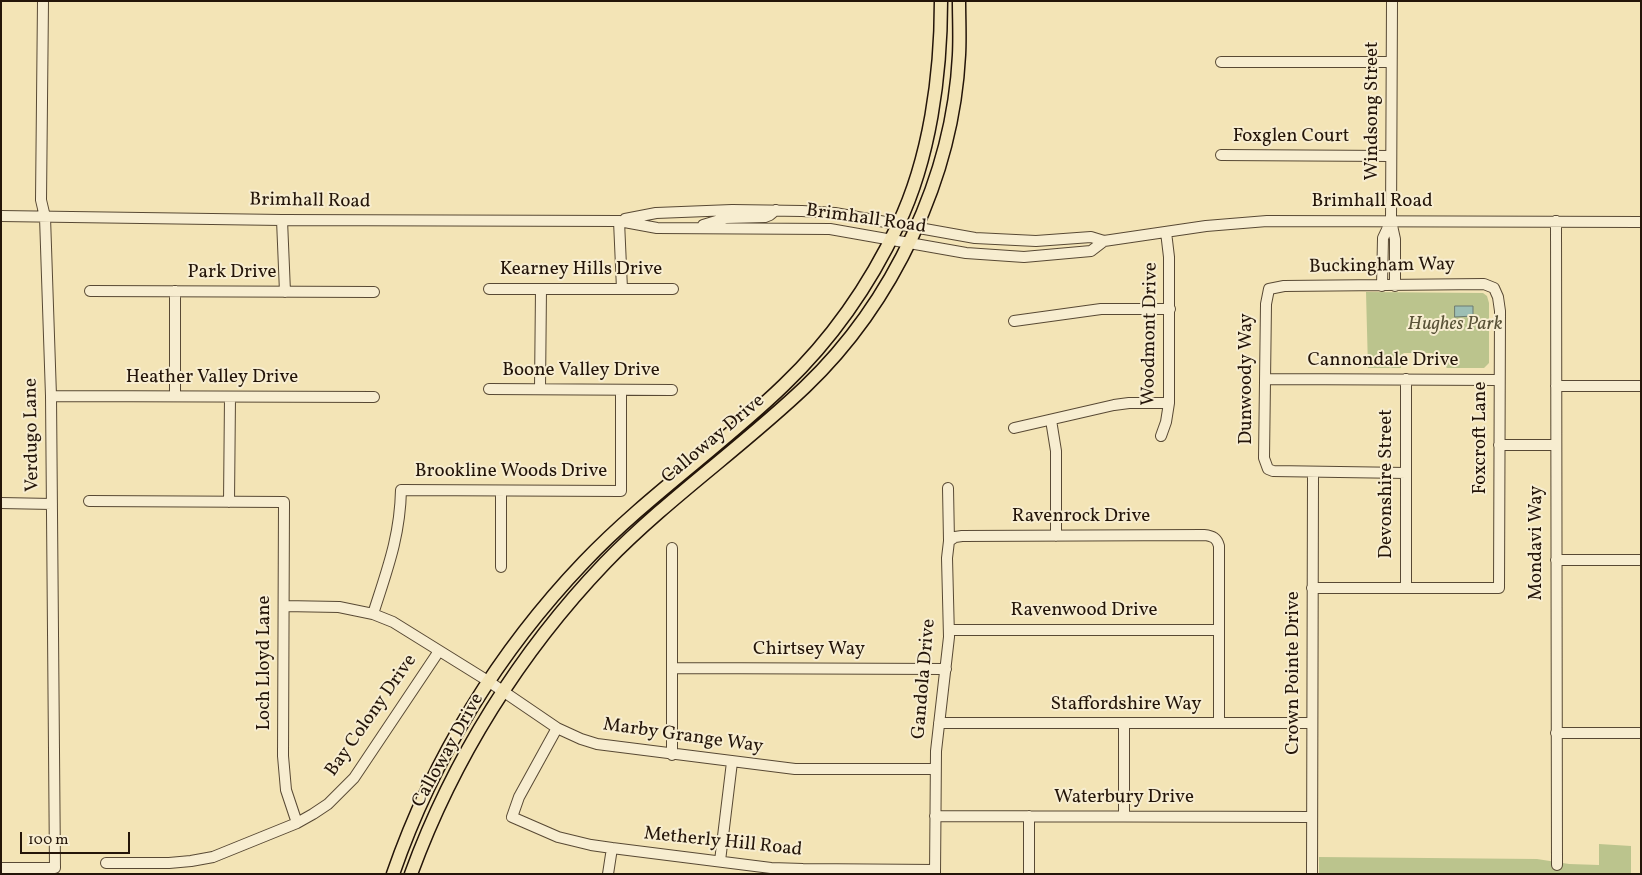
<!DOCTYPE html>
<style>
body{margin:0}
#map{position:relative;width:1642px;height:875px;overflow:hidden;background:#f3e4b6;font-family:Vollkorn,serif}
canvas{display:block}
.frame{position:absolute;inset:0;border:2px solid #241509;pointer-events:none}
.scale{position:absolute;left:20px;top:832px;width:110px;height:22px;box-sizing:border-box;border:2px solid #241509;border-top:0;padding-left:6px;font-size:15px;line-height:18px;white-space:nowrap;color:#241509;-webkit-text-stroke:4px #f7edd0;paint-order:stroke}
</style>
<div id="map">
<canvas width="1642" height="875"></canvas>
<div class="frame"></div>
<div class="scale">100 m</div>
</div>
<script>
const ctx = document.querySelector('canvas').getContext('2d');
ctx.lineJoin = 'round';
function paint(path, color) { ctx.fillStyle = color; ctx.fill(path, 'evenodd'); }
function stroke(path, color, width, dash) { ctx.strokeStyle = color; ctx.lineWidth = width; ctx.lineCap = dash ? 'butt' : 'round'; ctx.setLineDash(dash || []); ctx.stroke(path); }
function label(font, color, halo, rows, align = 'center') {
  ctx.font = font + ' Vollkorn,serif'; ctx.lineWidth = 4; ctx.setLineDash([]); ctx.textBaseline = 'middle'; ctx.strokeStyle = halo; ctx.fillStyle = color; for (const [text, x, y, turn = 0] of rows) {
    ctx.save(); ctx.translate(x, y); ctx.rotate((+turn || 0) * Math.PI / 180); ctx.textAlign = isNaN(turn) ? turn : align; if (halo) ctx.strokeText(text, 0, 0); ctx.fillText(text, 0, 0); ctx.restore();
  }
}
paint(new Path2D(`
 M1366 292 1483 293 1487 296 1489 303V363L1484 368H1447L1432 353H1404L1401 355 1404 359H1401V368H1368Z
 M1599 844 1631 846V874H1319V857L1537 859 1569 864 1599 865Z`), '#bbc48d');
const water = new Path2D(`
 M1455 306H1473V316L1455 317Z`);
paint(water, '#9cbeb4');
stroke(water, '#6c7a70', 1);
const minor = new Path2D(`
 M1392 1 1391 221 1395 239V286
 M1221 62H1391
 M1221 155 1391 156
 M1 216 282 220 619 221 657 228 830 229 966 253 1024 257 1091 251 1104 241
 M625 219 656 213 732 210 802 211 835 213 975 238 1036 241 1091 237 1104 241 1206 226 1267 221 1641 222
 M282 220 285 292
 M619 221 622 289
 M1556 221 1557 865
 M703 225 726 218 765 217 770 215 776 210
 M1382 286 1383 238 1391 221
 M489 289H673
 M90 291 374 292
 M1014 321 1101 309H1170
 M1266 379 1499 380
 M1556 386H1641
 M489 389 672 390
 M540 389 541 289
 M51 396 374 397
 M175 396V291
 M1051 420 1056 451V536
 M1014 428 1114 405 1129 403H1169
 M1161 436 1166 422 1169 403V257L1166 232
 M1499 445H1556
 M89 501 284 502 283 756 286 790 297 823
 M229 502 230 397
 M1 503 52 504
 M949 541 955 537 962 536 1204 535C1213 536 1217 538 1219 546V723
 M1556 560H1641
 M501 567V491
 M1312 588H1499L1500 311 1498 297 1494 288 1484 284 1284 286 1269 289 1266 304 1264 458 1268 469 1273 471 1406 473
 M1406 588V379
 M284 606 339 607 373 614 393 622 488 681 557 728 581 739 597 744 795 769H935
 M373 614C387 570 400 537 401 490L621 491V390
 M949 630H1219
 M672 668 946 669
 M939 723H1312
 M557 728 519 797 512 817 558 837 591 845 612 848 771 868 803 869 935 870
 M1556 733H1641
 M672 755V548
 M935 816 1312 817
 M1124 816V723
 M720 861 732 762
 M106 863H169L191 861 213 857 297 823 313 814 328 804 354 778 439 651
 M1 868H55L51 396 45 217 41 200 43 1
 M608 874 612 848
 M935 874 936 751 949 637 947 558 949 541 948 488
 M1029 874V816
 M1312 874 1313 473`);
const major = new Path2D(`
 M393 874C433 758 499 651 584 562 646 497 720 447 784 385 831 340 870 284 898 225 930 158 941 75 941 1
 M411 874C453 759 520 652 605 563 667 499 741 448 805 387 893 303 953 177 959 55 960 37 959 19 959 1`);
stroke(minor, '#584934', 12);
stroke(major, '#241509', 15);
stroke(minor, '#f7edd0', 10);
stroke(major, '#f3e4b6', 12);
label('19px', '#241509', '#f7edd0', [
 ["Windsong Street",1374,111,-90],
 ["Foxglen Court",1291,138],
 ["Brimhall Road",310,202,1],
 ["Brimhall Road",1372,203],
 ["Brimhall Road",866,220,8],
 ["Buckingham Way",1382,267,-1],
 ["Kearney Hills Drive",581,271],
 ["Park Drive",232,274],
 ["Woodmont Drive",1151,334,-89],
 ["Cannondale Drive",1383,362],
 ["Boone Valley Drive",581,372],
 ["Heather Valley Drive",212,379],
 ["Dunwoody Way",1248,379,-90],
 ["Verdugo Lane",33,435,-91],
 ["Foxcroft Lane",1482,438,-90],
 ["Calloway Drive",714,440,-40],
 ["Brookline Woods Drive",511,473],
 ["Devonshire Street",1388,484,-90],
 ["Ravenrock Drive",1081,518],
 ["Mondavi Way",1538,543,-90],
 ["Ravenwood Drive",1084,612],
 ["Chirtsey Way",809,651],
 ["Loch Lloyd Lane",266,663,-90],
 ["Crown Pointe Drive",1295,673,-90],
 ["Gandola Drive",925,679,-85],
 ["Staffordshire Way",1126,706],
 ["Bay Colony Drive",372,716,-55],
 ["Marby Grange Way",683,737,8],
 ["Calloway Drive",449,751,-61],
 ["Waterbury Drive",1124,799],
 ["Metherly Hill Road",723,843,6]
]);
label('italic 19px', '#595237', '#f7edd0', [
 ["Hughes Park",1455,326]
]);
</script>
